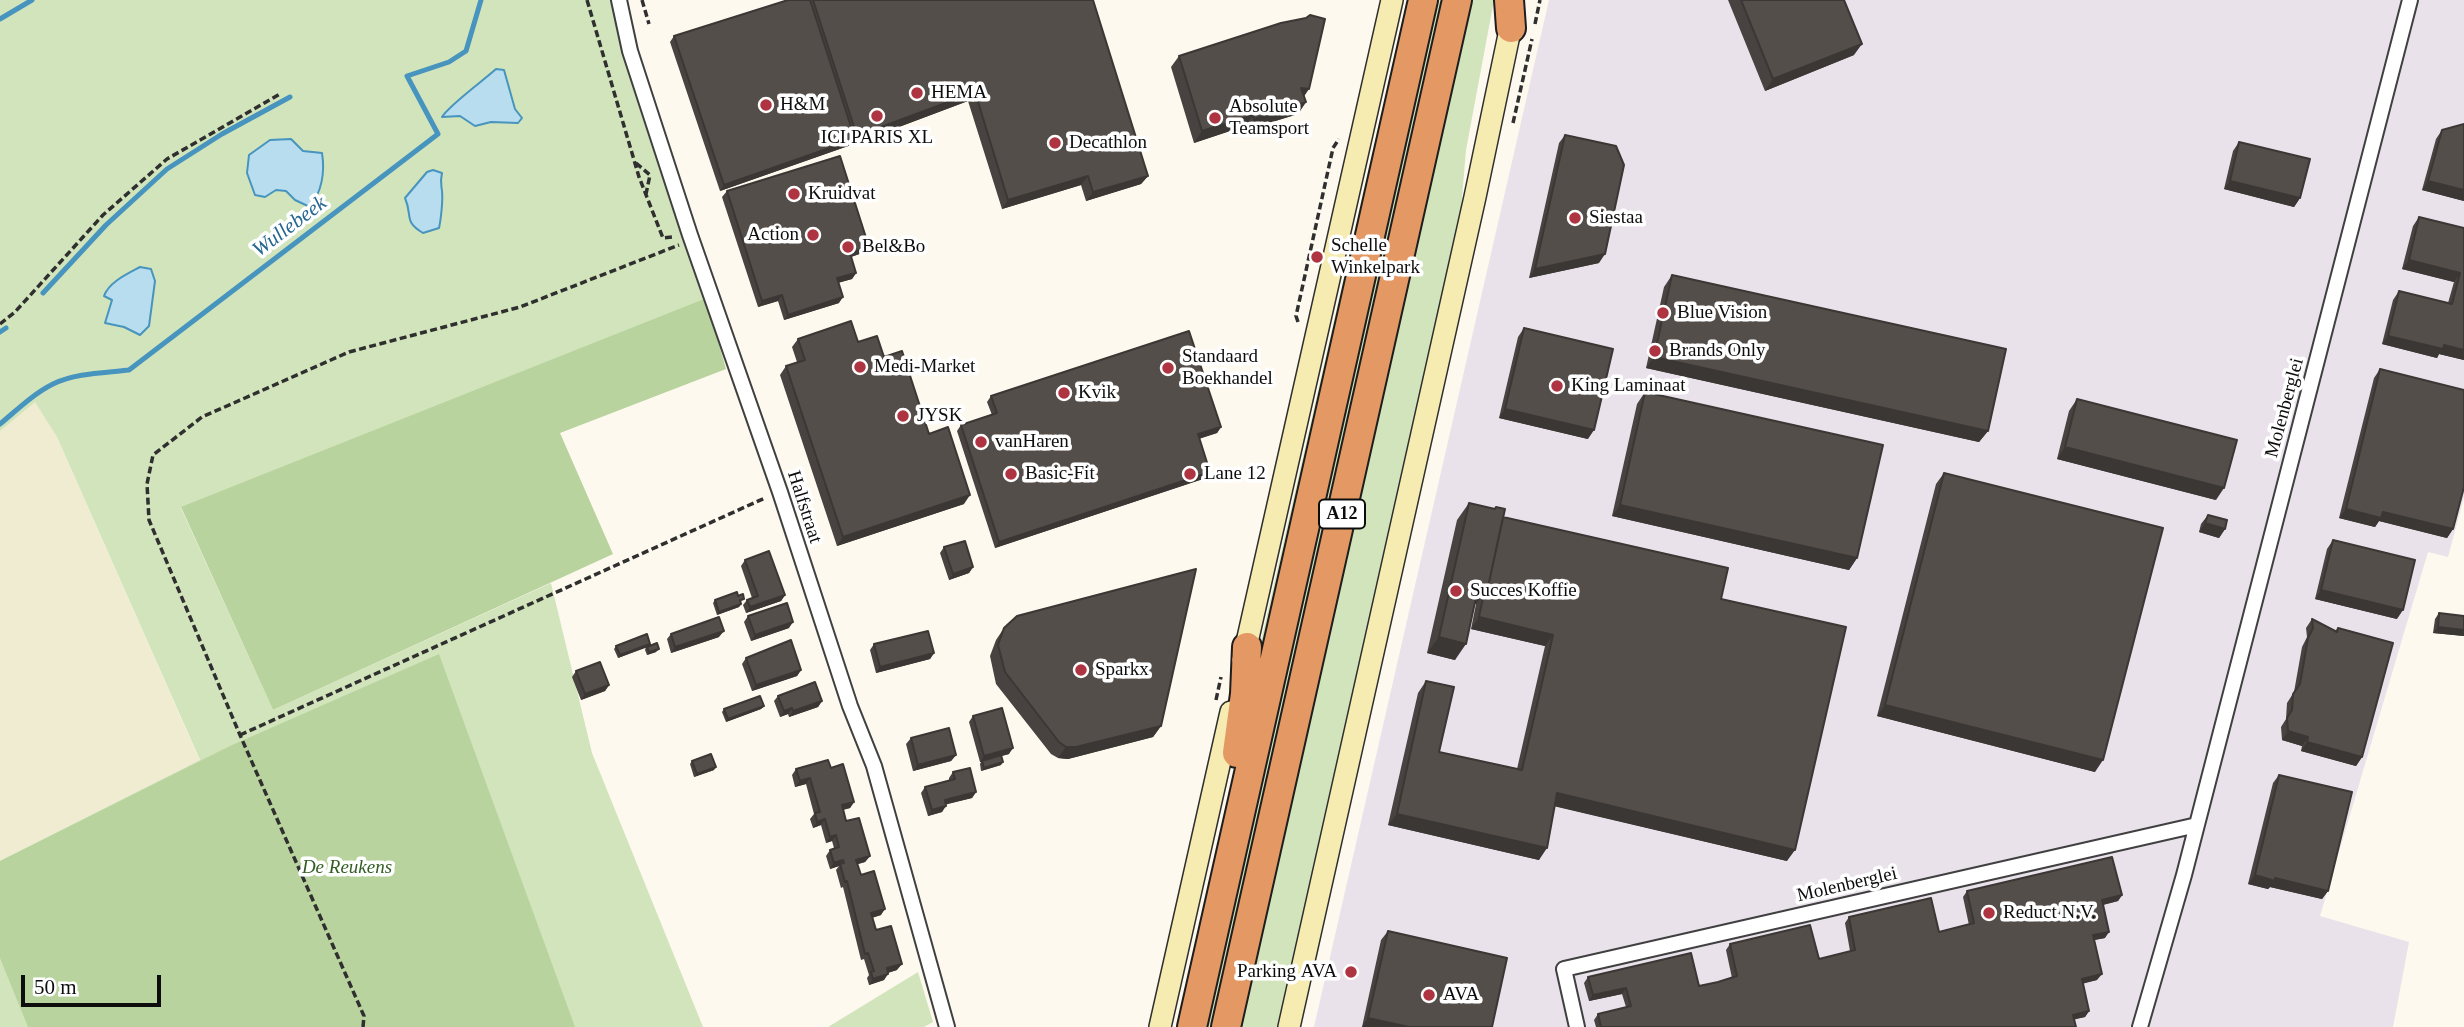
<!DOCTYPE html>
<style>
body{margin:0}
#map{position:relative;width:2464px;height:1027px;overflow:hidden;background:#fdf9ee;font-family:Georgia,serif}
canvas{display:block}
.scale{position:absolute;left:21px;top:975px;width:140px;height:32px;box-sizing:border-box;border:4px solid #0d0d0d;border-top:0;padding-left:9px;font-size:21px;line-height:24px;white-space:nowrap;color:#0d0d0d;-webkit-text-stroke:5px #fff;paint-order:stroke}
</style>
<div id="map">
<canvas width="2464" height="1027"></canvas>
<div class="scale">50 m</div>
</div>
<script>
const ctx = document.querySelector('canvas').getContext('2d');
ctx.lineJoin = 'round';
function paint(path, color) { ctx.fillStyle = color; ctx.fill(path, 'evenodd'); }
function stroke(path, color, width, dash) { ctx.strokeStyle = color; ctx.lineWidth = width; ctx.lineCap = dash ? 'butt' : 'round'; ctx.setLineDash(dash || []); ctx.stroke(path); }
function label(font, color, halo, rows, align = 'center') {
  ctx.font = font + ' Georgia,serif'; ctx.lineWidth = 7; ctx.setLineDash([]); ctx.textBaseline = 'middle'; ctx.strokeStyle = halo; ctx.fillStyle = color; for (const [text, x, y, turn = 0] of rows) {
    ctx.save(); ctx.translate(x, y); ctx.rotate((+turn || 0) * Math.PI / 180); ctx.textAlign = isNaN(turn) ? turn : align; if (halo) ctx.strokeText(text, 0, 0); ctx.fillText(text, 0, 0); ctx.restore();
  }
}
paint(new Path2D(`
 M1549 0H2464V497L2448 557 2428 552 2320 916 2409 942 2393 1027H1314Z`), '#e9e2eb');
paint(new Path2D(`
 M35 401 57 437 200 761 0 861V431Z`), '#f0ecd1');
paint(new Path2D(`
 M0 0H610L690 242 706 298 181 508 273 710 551 583 592 753 703 1027H0V861L200 760 57 437 35 402 0 431Z
 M1407 0H1413L1266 653 1259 650Z
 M1434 0H1447L1216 1027H1202Z
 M1473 0H1494L1466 150 1459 233 1278 1027H1239Z
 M918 972 933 1022 924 1027H828Z`), '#d2e4bb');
paint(new Path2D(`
 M706 298 726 369 560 433 613 554 273 710 181 507Z
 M439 654 575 1027H28L0 958V861L230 746Z`), '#b8d39d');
const water = new Path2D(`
 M496 69 504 70 515 109 522 118 518 123 491 122 475 126 460 116 442 117C448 106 484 80 496 69Z
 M291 139 303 151 322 153C325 172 322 191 310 207L295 200 286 191 276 190 265 197 255 195 247 173 249 155 270 140Z
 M433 170 442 173C440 181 441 183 442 191 443 200 441 219 439 228L423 233C403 221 413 216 405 198L427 172Z
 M140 267 151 269 155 281 149 326 140 335 124 327 105 323 112 300 104 296C109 282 127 274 140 267Z`);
paint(water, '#b8ddef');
stroke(water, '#4794be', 2);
stroke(new Path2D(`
 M0 19 32 0
 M43 293 106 225 167 169 222 134 290 97
 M0 332 6 328
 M0 424C17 410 33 394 53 384 76 373 104 373 129 370L438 134 407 76 449 62 466 51 481 0`), '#4794be', 5);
const minor = new Path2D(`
 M619 0 630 51 690 235 780 492 850 706 874 766 947 1027
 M1577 1027 1564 969 2197 825
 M2140 1027 2184 875 2410 0`);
const secondary = new Path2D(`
 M1243 660 1392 0
 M1160 1027 1231 712
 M1289 1027 1475 197 1513 16`);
const motorway = new Path2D(`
 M1509 0 1511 28
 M1237 753 1245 694 1247 647
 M1192 1027 1423 0
 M1226 1027 1457 0`);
stroke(minor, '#404040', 18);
stroke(secondary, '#2f2f2f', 24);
stroke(motorway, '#1e1e1e', 32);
stroke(new Path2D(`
 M587 0 639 177 663 238 673 237
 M642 0 649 24
 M1535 24 1540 0
 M1513 123 1532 39
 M636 163 650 175 646 194
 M1298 322 1296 316 1333 148 1339 139
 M0 324 15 312 103 215 167 159 280 94
 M1216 700 1221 677
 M240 735 765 498
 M363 1027 364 1016 240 735 149 520 147 484 153 455 202 417 349 352 520 307 679 245`), '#2f2f2f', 3.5, [7, 3.5]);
stroke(minor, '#fff', 14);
stroke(secondary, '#f6ebb0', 21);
stroke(motorway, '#e49965', 28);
paint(new Path2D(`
 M788 0H1093L1148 176 1141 184 1086 201 1081 185 1002 209 968 101 851 145 720 191 670 42 674 36Z
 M1728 0H1844L1854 55 1765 91Z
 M1179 56 1304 97 1306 102 1298 114 1246 130 1245 126 1194 143 1171 67Z
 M2442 130 2464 201 2422 190 2436 139Z
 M1565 135 1599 263 1529 278 1559 143Z
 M2239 142 2300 198 2294 207 2224 189 2233 151Z
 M727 191 865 252 851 257 856 273 852 279 838 283 839 303 784 320 778 301 758 307 722 197Z
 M2419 217 2464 228V360L2439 354 2437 358 2382 344 2393 300 2399 291 2448 303 2454 282 2402 269 2413 226Z
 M1672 275 1988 431 1979 442 1646 368 1664 287Z
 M1524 328 1588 439 1499 418 1518 337Z
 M798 339 858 342 884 357 929 434 964 504 837 546 780 375 786 366 797 362 792 347Z
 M2380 369 2453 529 2447 538 2379 521 2375 527 2339 518 2374 378Z
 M1645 392 1857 558 1849 570 1612 516 1637 404Z
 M991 396 1221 427 1217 433 1199 439 1206 478 995 548 957 431 961 425 992 415 987 402Z
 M2077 399 2216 500 2057 459 2069 411Z
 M1944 473 2095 772 1877 716 1936 484Z
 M1469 503 1494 509 1496 507 1503 517 1721 599 1787 861 1555 806 1539 860 1388 825 1418 693 1426 681 1439 752 1517 769 1545 646 1471 629 1476 604H1475L1455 660 1427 653 1457 520Z
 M2208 515 2225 529 2219 538 2199 532 2201 524Z
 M2333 540 2397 619 2315 599 2327 549Z
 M944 547 973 567 969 573 949 580 940 553Z
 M745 560 785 595 781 601 746 613 743 605 747 600 752 598 741 566Z
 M738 596 744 599 740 602 741 604 739 607 717 615 713 603 715 600Z
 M2439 613 2464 616V636L2433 633 2435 619Z
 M748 616 789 628 751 641 744 622Z
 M2312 619 2335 631 2338 628 2362 757 2356 766 2301 751 2302 746 2282 740 2281 727 2286 719 2287 703 2294 692 2302 647 2307 637 2306 628Z
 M1004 628 1161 726 1153 737 1068 759 1058 758 1051 754 996 684 990 656 996 640Z
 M671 634 719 637 671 653 667 639Z
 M650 644 648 646 656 652 647 655 645 650 646 647 618 658 614 649 616 646Z
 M874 644 934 653 930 659 876 673 870 650Z
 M746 658 801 670 797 676 752 691 742 664Z
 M576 671 609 685 605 691 581 700 572 677Z
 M778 696 822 701 818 707 789 717 788 714 780 717 774 701Z
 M764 706 761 709 726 722 722 712 724 709Z
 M973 716 1009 754 1001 756V765L981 771 980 764 981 762H980L969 722Z
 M911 738 956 755 951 761 913 771 906 744Z
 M692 761 714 770 694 777 690 764Z
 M831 768 854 802 850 808 843 810 846 821 870 856 865 862 857 864 861 875 881 915 872 918 876 930 897 970 888 973 884 980 869 985 867 978 869 975 864 959 861 960 843 887 841 888 836 870 839 866 830 869 826 856 830 850 834 848 832 841 826 843 821 825 813 828 810 819 814 814 806 784 795 787 792 775 796 769Z
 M953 772 976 792 972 798 946 804 942 812 928 816 921 793 925 787 949 781V778Z
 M2279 775 2328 891 2322 899 2270 887 2268 889 2248 884 2273 783Z
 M1967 891 2122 895 2118 901 2103 905 2105 938 2094 940 2097 980 2083 983 2089 1011 2085 1017 2074 1019 2076 1027H1596L1594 1020 1598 1014 1626 1007 1622 994 1589 1001 1584 983 1588 977 1699 986 1718 982 1732 978 1726 950 1730 944 1819 959 1850 951 1845 923 1849 917 1939 932 1969 925 1963 897Z
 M1388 931 1492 1027H1362L1381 940Z`), '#484340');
paint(new Path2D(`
 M1862 44 1854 55 1765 91 1773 79Z
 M1301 88 1309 89 1301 101Z
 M975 92 968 101 851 145 720 191 724 185 855 139 857 136Z
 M1306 102 1298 114 1246 130 1254 119Z
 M1253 115 1245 126 1194 143 1202 131Z
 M1088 176 1081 185 1002 209 1008 200Z
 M1148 176 1141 184 1086 201 1093 192Z
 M2230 181 2300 198 2294 207 2224 189Z
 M2428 181 2464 190V201L2422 190Z
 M869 247 865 252 845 259 850 253Z
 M1605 254 1599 263 1529 278 1535 269Z
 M2409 260 2460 273 2454 282 2402 269Z
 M856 273 852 279 833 284 837 278Z
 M782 295 778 301 758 307 762 301Z
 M843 297 839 303 784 320 788 315Z
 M2388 336 2444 345 2464 350V360L2439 354 2437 358 2382 344Z
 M1654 357 1988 431 1979 442 1646 368Z
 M1505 409 1594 430 1588 439 1499 418Z
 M1221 427 1217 433 1194 440 1198 434Z
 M2065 447 2224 488 2216 500 2057 459Z
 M1210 472 1206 478 995 548 999 542Z
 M970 495 964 504 837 546 843 537Z
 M1620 505 1857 558 1849 570 1612 516Z
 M2346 509 2383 512 2453 529 2447 538 2379 521 2375 527 2339 518Z
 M2205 523 2225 529 2219 538 2199 532Z
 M973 567 969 573 949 580 953 574Z
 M1488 587 1476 604 1467 605 1478 588Z
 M2321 590 2403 610 2397 619 2315 599Z
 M785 595 781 601 746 613 750 607Z
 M741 604 739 607 717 615 719 612Z
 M1479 617 1553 635 1545 646 1471 629Z
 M793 622 789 628 751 641 755 635Z
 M2438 627 2464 630V636L2433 633Z
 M724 631 719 637 671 653 675 647Z
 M1439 637 1466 644 1455 660 1427 653Z
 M650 644 648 647 618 658 620 655Z
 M659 649 656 652 647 655 649 652Z
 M934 653 930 659 876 673 880 667Z
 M801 670 797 676 752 691 756 685Z
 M609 685 605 691 581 700 585 694Z
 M822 701 818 707 789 717 793 711Z
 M1885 705 2103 760 2095 772 1877 716Z
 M764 706 761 709 726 722 728 719Z
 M792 708 788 714 780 717 784 711Z
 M1161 726 1153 737 1068 759 1058 758 1066 747Z
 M2288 731 2308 737 2302 746 2282 740Z
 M2307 742 2362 757 2356 766 2301 751Z
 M1013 748 1009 754 980 762 984 756Z
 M956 755 951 761 913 771 918 765Z
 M1003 762 1001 765 981 771 984 768Z
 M716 767 714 770 694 777 697 774Z
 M810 778 806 784 795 787 800 781Z
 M976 792 972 798 940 806 945 800Z
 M1557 793 1795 850 1787 861 1549 805Z
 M854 802 850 808 837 811 842 805Z
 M946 806 942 812 928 816 932 810Z
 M1397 814 1547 848 1539 860 1388 825Z
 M825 819 821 825 813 828 817 822Z
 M836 835 832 841 826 843 830 837Z
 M870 856 865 862 852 866 856 860Z
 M843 860 839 866 830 869 834 863Z
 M2255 875 2275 878 2328 891 2322 899 2270 887 2268 889 2248 884Z
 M2122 895 2118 901 2098 906 2102 900Z
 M885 909 881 915 867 919 871 913Z
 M2109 932 2105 938 2089 941 2093 935Z
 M902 964 897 970 883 974 887 968Z
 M888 974 884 980 869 985 873 979Z
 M2102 974 2097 980 2078 985 2082 979Z
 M1626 988 1622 994 1589 1001 1593 995Z
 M2089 1011 2085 1017 2068 1021 2073 1015Z
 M1368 1018 1409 1027H1362Z`), '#3b3734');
const building = new Path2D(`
 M788 0H810L855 139 724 185 674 36Z
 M813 0H1093L1148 176 1093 192 1088 176 1008 200 975 92 857 136Z
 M1741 0H1844L1862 44 1773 79Z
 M1310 15 1325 19 1309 89 1301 88 1306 102 1254 119 1253 115 1202 131 1179 56 1281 23 1306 18Z
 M2464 124V190L2428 181 2442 130Z
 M1565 135 1616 146 1624 165 1605 254 1535 269Z
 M2239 142 2310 159 2300 198 2230 181Z
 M840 156 869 247 850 253 856 273 837 278 843 297 788 315 782 295 762 301 727 191Z
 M2419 217 2464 228V350L2444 345 2443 349 2388 336 2399 291 2452 304 2460 273 2409 260Z
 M1672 275 2006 349 1988 431 1654 357Z
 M851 321 858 342 877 336 884 357 902 351 929 434 948 427 970 495 843 537 786 366 805 360 798 339Z
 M1524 328 1613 349 1594 430 1505 409Z
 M1189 331 1221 427 1198 434 1210 472 999 542 961 425 997 413 991 396Z
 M2380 369 2464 390V487L2453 529 2383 512 2381 518 2346 509Z
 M1645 392 1883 445 1857 558 1620 505Z
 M2077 399 2237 440 2224 488 2065 447Z
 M1944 473 2163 528 2103 760 1885 705Z
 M1469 503 1495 509 1496 507 1505 509 1488 587 1478 588 1466 644 1439 637Z
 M2208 515 2227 520 2225 529 2205 523Z
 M1503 517 1728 568 1721 599 1846 627 1795 850 1557 793 1547 848 1397 814 1426 681 1454 687 1439 752 1522 770 1553 635 1479 617 1484 593 1488 587Z
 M2333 540 2415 560 2403 610 2321 590Z
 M965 541 973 567 953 574 944 547Z
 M769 551 785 595 750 607 747 600 758 596 745 560Z
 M1196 569 1161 726 1076 747H1066L1059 742 1005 672 998 645 1004 628 1017 616Z
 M737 592 738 596 743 594 744 599 740 600 741 604 719 612 715 600Z
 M787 603 793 622 755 635 748 616Z
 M2439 613 2464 616V630L2438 627Z
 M719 617 724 631 675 647 671 634Z
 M2312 619 2337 632 2338 628 2393 643 2362 757 2307 742 2308 737 2288 731 2287 718 2292 710 2293 694 2300 684 2308 638 2313 628Z
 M928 631 934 653 880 667 874 644Z
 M647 634 650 644 620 655 616 646Z
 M791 640 801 670 756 685 746 658Z
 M657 643 659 649 649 652 647 647Z
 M600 662 609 685 585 694 576 671Z
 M815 682 822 701 793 711 792 708 784 711 778 696Z
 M760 696 764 706 728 719 724 709Z
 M1002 708 1013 748 984 756 973 716Z
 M949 728 956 755 918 765 911 738Z
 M711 754 716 767 697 774 692 761Z
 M1001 755 1003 762 984 768 982 761Z
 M828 760 831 768 843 764 854 802 842 805 846 821 859 818 870 856 856 860 861 875 874 871 885 909 871 913 876 930 891 926 902 964 887 968 888 974 873 979 871 972 874 971 868 953 865 954 847 881 845 882 840 864 844 863 843 860 834 863 830 850 839 847 836 835 830 837 825 819 817 822 815 813 820 812 810 778 800 781 796 769Z
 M970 768 976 792 945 800 946 806 932 810 925 787 955 779 953 772Z
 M2279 775 2352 792 2328 891 2275 878V881L2255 875Z
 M2112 857 2122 895 2102 900 2109 932 2093 935 2102 974 2082 979 2089 1011 2073 1015 2076 1027H1601L1598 1014 1631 1006 1626 988 1593 995 1588 977 1691 953 1699 986 1718 982 1737 976 1730 944 1810 925 1819 959 1855 950 1849 917 1931 898 1939 932 1974 923 1967 891Z
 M1388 931 1507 958 1492 1027H1409L1368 1018Z`);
paint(building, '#544e4a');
stroke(building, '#3b3734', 2);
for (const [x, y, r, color] of [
 [917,93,7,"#ad3440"],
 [766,105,7,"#ad3440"],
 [877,116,7,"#ad3440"],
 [1215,118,7,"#ad3440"],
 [1055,143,7,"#ad3440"],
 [794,194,7,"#ad3440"],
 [1575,218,7,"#ad3440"],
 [813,235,7,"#ad3440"],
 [848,247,7,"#ad3440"],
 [1317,257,7,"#ad3440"],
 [1663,313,7,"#ad3440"],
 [1655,351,7,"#ad3440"],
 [860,367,7,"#ad3440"],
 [1168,368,7,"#ad3440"],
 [1557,386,7,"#ad3440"],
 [1064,393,7,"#ad3440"],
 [903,416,7,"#ad3440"],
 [981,442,7,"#ad3440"],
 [1011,474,7,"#ad3440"],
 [1190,474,7,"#ad3440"],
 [1456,591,7,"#ad3440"],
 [1081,670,7,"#ad3440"],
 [1989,913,7,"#ad3440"],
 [1351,972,7,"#ad3440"],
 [1429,995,7,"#ad3440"]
]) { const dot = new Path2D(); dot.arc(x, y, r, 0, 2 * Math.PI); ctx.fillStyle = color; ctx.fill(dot); stroke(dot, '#fff', 2.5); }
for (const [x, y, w] of [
 [1342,514,46]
]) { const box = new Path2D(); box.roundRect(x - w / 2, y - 14.5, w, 29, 5); ctx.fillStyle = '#fff'; ctx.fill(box); stroke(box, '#0d0d0d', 2); }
label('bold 18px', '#0d0d0d', null, [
 ["A12",1342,514]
]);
label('19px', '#0d0d0d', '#fff', [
 ["HEMA",931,93],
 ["H&M",780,105],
 ["Absolute",1229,107],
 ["Teamsport",1229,129],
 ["ICI PARIS XL",877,138,"center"],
 ["Decathlon",1069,143],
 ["Kruidvat",808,194],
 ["Siestaa",1589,218],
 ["Action",799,235,"right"],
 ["Schelle",1331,246],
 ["Winkelpark",1331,268],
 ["Bel&Bo",862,247],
 ["Blue Vision",1677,313],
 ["Brands Only",1669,351],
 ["Standaard",1182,357],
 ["Boekhandel",1182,379],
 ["Medi-Market",874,367],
 ["King Laminaat",1571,386],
 ["Kvik",1078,393],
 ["JYSK",917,416],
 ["vanHaren",995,442],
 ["Basic-Fit",1025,474],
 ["Lane 12",1204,474],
 ["Succes Koffie",1470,591],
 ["Sparkx",1095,670],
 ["Reduct N.V.",2003,913],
 ["Parking AVA",1337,972,"right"],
 ["AVA",1443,995]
], 'left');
label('19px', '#0d0d0d', '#fff', [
 ["Molenberglei",2285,408,-75],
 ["Halfstraat",804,507,72],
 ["Molenberglei",1847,885,-13]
]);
label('italic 19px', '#335d24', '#fff', [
 ["De Reukens",347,868]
]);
label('italic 21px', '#246691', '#fff', [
 ["Wullebeek",290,227,-37]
]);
</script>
